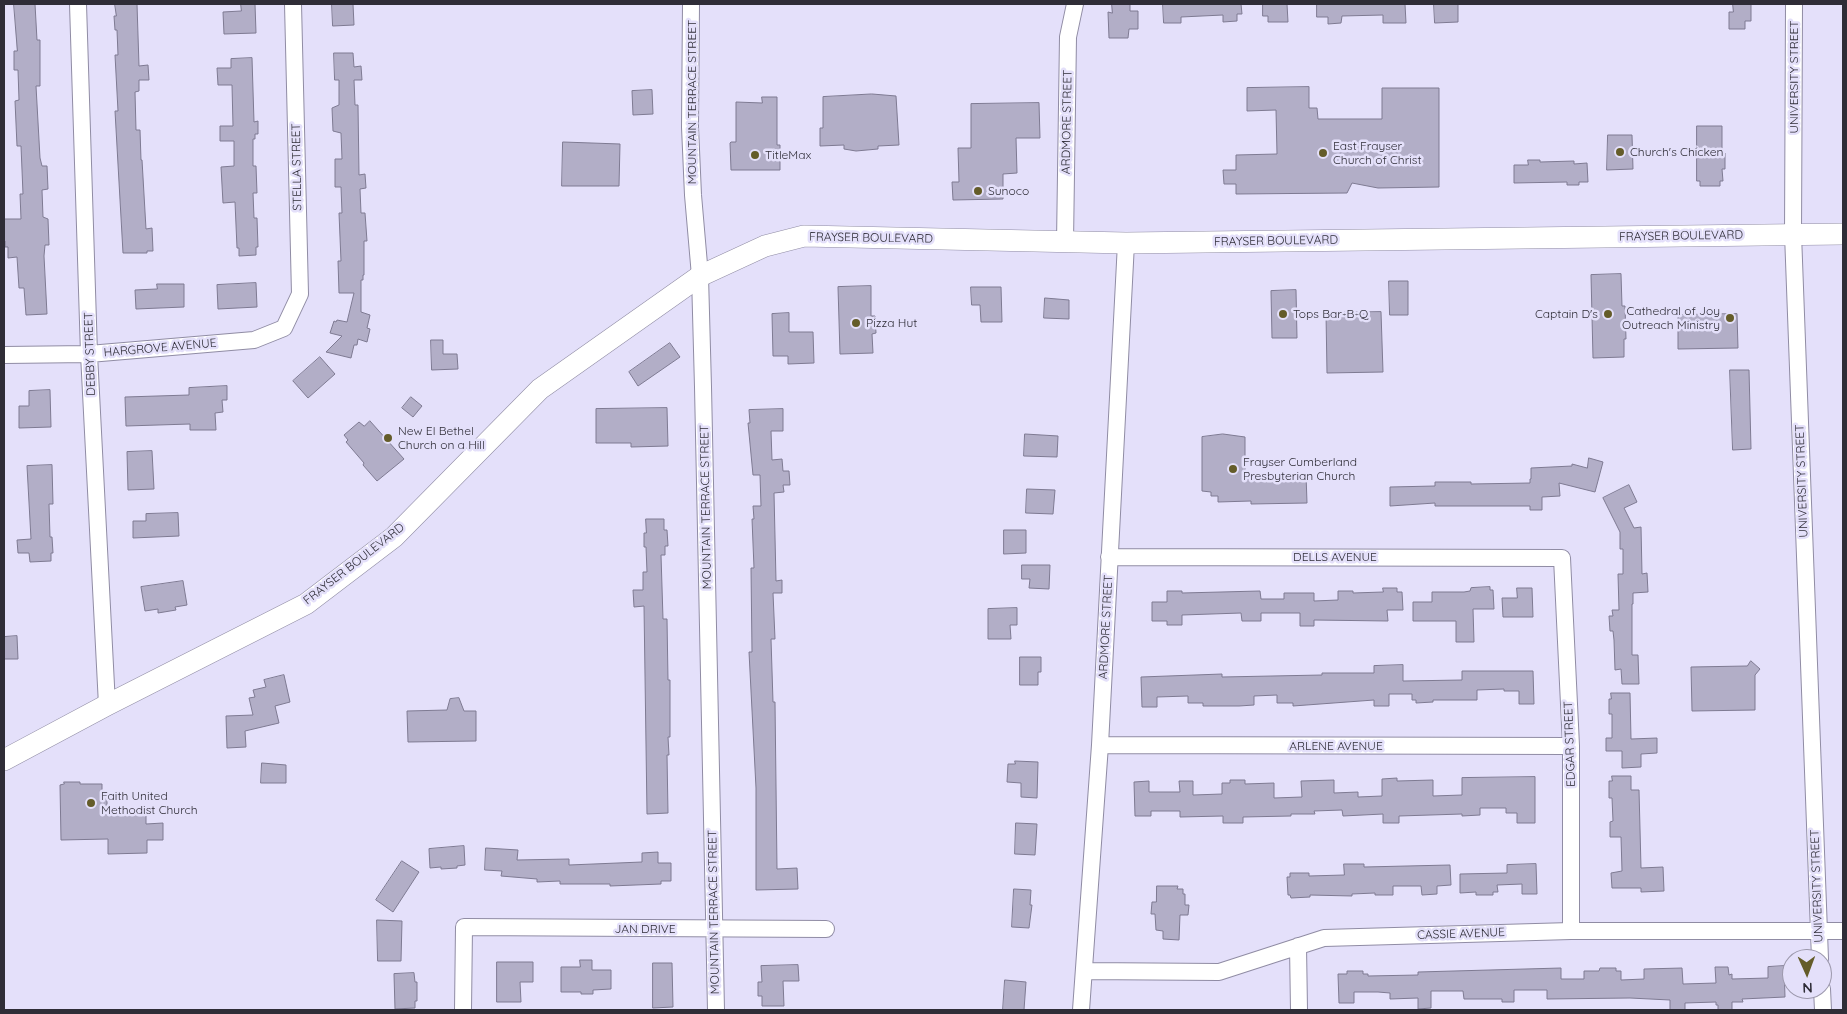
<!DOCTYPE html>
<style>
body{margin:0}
#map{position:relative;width:1847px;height:1014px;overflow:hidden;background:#e4e0fa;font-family:Quicksand,sans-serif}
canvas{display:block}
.frame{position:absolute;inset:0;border:5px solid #2f2d37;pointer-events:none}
.north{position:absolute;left:1782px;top:949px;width:50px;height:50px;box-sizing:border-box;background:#e4e0fa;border:1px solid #9c98ac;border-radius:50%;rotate:178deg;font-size:14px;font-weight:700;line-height:20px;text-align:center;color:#2f2d37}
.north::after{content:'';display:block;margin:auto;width:18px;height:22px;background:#645c29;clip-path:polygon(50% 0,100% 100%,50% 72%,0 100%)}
</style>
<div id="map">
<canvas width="1847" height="1014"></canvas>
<div class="frame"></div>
<div class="north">N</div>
</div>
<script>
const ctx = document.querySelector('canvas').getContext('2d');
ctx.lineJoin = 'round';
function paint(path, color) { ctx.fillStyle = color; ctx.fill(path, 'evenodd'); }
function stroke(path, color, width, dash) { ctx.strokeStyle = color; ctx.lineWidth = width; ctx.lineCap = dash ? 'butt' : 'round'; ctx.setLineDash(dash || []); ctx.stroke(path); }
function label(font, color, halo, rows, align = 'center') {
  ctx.font = font + ' Quicksand,sans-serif'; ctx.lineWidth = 5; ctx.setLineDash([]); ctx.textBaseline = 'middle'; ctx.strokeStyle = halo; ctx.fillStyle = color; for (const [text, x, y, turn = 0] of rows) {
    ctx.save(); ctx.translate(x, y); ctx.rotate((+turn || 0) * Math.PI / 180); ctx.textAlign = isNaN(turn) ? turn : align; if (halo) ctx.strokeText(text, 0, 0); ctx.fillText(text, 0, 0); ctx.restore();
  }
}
const building = new Path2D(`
 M14 4H35L37 40H40V86H36L40 158 42 166H47L48 189 42 190 43 217 48 219 49 245H45L44 256 47 314 26 315 24 288H19L17 257 8 258V247H5V241H4V219H21L20 194H23L21 146H17L15 101 19 100 18 70H14V51H17Z
 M115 4H137L139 66 148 65 149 80H139V91L135 92 136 130H140L141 160H142L146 229 152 228 153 251H147V253H123L115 111H118L115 55H118L117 30H115L114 16H116Z
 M241 4H255L256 33 224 34 223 12 241 11Z
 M332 4H353L354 25 333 26Z
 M1112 4H1130V11H1138V29H1129L1128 38H1109L1108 12 1112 13Z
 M1163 4H1241L1242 14H1237V21L1223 22V15L1181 17V23H1164Z
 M1263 4H1287L1288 22H1268V16H1263Z
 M1317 4H1405L1406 23H1383V15L1342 16 1341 23 1328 24V17H1317Z
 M1434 4H1458V22L1435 23Z
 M1733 4H1751V21H1745V29H1729V12H1733Z
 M334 53H353L354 67 361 66 362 80H354L355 105H358L359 175 365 174 366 188 360 189 361 213H365L367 241H364V275H363V280H361V312L370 315 367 328 370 329 367 342 358 339 357 345H354L351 358 326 352 342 336 330 333 334 321 336 322 337 320 347 322 354 293H339L338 261H341L339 213H342L341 187H335V159H342L341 133 333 131 332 108 339 105V80H335Z
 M252 58 254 122 258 121V134H255V139H253V166H256L257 193H253L254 218H257L258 247H256V255L239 256V248H237L235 202 223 203 221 167 234 166V141H220V126H233L232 85H218L217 68H231V59Z
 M1309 87V108H1317L1318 119H1382V88H1439V187L1378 188 1352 183 1347 193 1236 194V184H1224L1223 170H1236V155L1277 154 1276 110 1247 111V88Z
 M652 90 653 114 633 115 632 91Z
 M872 94 896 96 899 145 878 146V149L856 151 844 149V145L820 146V128H823V97Z
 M762 97H777V145H780V170H731L730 143 731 142H736V102L762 103Z
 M1039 103 1040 138H1016L1017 173 1003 174V199L953 200 952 182H959L958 148H971V104Z
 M1697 126H1722V153H1725V169H1722L1723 181H1720V186H1700V181H1697Z
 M1608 135H1632L1633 169 1607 170Z
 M563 142 620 144 619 186H562Z
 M1528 160H1540V162L1574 161V164L1587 163 1588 182H1579V185H1567V182L1514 183V165H1528Z
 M1621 274 1622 306H1625L1626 339H1624V357L1593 358 1591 275Z
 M1389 281H1408V315H1390Z
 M256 283 257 307 218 309 217 285Z
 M157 284H184V307L136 309 135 290 157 289Z
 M871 286V316H875L876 333 872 334 873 353 840 354 838 287Z
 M971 287H1001L1002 322H981L980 305H972Z
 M1296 290 1297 338H1272L1271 291Z
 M1045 298 1069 300V319L1044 318Z
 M1381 312 1383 372 1327 373 1326 313Z
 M789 313V332H813L814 363 788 364V356H773L772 314Z
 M1737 314 1738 348 1678 349V315Z
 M431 340H443V354H457L458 369 432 370Z
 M670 343 680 357 638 386 629 372Z
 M320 357 335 374 308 398 293 381Z
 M1730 370H1749L1751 449 1733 450Z
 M227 386V400H222L223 412 215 413 216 430H190V424L126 426 125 397 189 395V388Z
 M50 390 51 427 19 428V406H29V391Z
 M411 397 422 406 413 417 402 408Z
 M667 408 668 446 631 447V443H596V409Z
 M783 409V431H771L772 460 782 459 783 471H789L790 485H783L784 492 774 493 776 581 782 580V593H773L775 639H771L773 702H775L777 869 797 868 798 889 756 890V788L749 652H752L751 568H754L752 519H754L753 506H761L760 475H753L748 423H750L749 410Z
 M370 421 404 459 377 481 363 465 364 463 346 442 348 440 344 435 359 422 364 426Z
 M1025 434 1058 436 1057 457 1024 456Z
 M1223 434 1245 437V475L1306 474 1307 503 1251 504V501L1218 502V496H1211V492L1202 491V437Z
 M152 451 154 489 128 490 127 452Z
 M1589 458 1603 462 1595 492 1559 483 1560 496 1542 497V510H1530V506H1435V503L1390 506V487L1435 486V482H1471V484L1530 483V479H1531V468L1572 466V464L1587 468Z
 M52 465 53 504H49L50 537H52L53 553H51V561L30 562 29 553H18L17 540 31 539 27 466Z
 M1629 485 1637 502 1624 508 1634 528 1641 527 1642 574 1647 573 1648 592 1633 593V604H1632V655H1638L1639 684H1622L1621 669 1615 670 1614 640 1613 631H1610L1609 616H1613L1612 610H1619L1618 574H1623V549H1620V532L1603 498Z
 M1027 489 1055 490 1053 514 1026 513Z
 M178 513 179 536 133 538V521H146V514Z
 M646 519H664V530H667L668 546H665V555H661L663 619H667L668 680H670V737H668L669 755H667L668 813 647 814 644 606 634 607 633 590H643V572H647L646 547H644V533H646Z
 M1004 530H1026V553L1004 554Z
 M1022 565H1050L1049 589 1029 588 1030 579H1022Z
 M183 581 187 605 175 607 176 610 158 613V609L145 611 141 587Z
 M1490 587V590H1493L1494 609H1473L1474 642H1456V621H1413V602H1432V592H1464L1470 591 1471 588Z
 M1383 588H1397V592H1402L1403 610H1387L1388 621 1314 620V626H1300V613H1261V621H1242L1241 613 1182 615V625H1167V621H1152V602H1167V591H1182V593L1260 591 1261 599H1284V593H1314V601L1338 600V591H1353V593L1383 592Z
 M1517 588H1532L1533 617H1503L1502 598H1517Z
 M1017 608V625H1010L1011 639H988V609Z
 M17 636 18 659H4V637Z
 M1020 657H1041V672H1038V685H1020Z
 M1751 661 1760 669 1755 675V710L1692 711 1691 667 1747 666Z
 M1403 665V681L1462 680V671H1533L1534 704H1519V691H1504V689L1477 690V700H1433V702L1416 703V700H1412V694H1389V706H1374V700L1293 706V703H1277V695L1254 696V705L1239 706H1203V703H1188V696L1157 697V707H1142L1141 677 1222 674V677L1322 675V673H1374V666Z
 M284 675 290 702 275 706 279 723 245 731 246 747 227 748 226 716 253 715 249 698 255 697 253 690 266 687 264 680Z
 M1611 693H1630L1631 739 1657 738V753L1641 754V767L1622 768V751H1606V738H1612V714H1609V699H1611Z
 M459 698 464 711H476V741L408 742 407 711 447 710 450 699Z
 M1015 761 1038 762 1037 798 1021 797V783L1007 782 1008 764H1015Z
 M262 763 286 765V783H261Z
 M1612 776H1631V790H1639L1641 868 1663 867 1664 891 1641 892V888H1612L1611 873 1622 871 1621 837H1610V822L1613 821 1612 798H1609V781H1612Z
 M1535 777V823H1517V813H1506V808H1480V815L1462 816V814L1399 816V823H1383V814L1343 816 1342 810 1314 811 1315 814H1291V816L1243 817V823H1223V816L1180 817V811H1151V816H1135L1134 782 1149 781V792H1180L1179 781H1193V795L1222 794V783H1230V780H1245V784L1274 783V798L1302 797 1301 781 1334 780V793L1358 792V797L1382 796V779L1397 778V781L1433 780V796L1462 795V778Z
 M64 782H80V784H102V796H107V810L146 809V824L163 823V840H147V853L108 854V839L61 840 60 785 64 784Z
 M1016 823 1037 824 1035 855 1015 854Z
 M464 846 465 865 457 866V868L441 869V867L430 868 429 849Z
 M486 848 518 850 517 860 569 859V865L642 862V853L658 852V863H671V881H661V884L610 886V884H560V881L537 882V879L501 876 502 871 485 870Z
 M402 861 419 872 393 912 376 900Z
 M1344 864H1364V867L1450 865 1451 885 1437 886V894L1422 895 1421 886H1393V895H1375V893L1352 894V896L1310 895V897L1291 898 1290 895H1288L1287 877H1290V873H1309V876L1344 875Z
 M1536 864 1537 894H1522V884L1497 885 1498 892H1493V895H1476V892L1460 893V874L1507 873V865Z
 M1157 886H1178L1177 889H1183V894H1185V905H1189L1188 915H1180L1179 940 1163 939V931L1156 930 1155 914H1151L1152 902H1156Z
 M1014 889 1031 890 1030 905H1032L1029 928 1012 927Z
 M377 920 402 921 401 961H378Z
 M580 960H592V970H611V989L593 990V994H581V992H561V967H580Z
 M497 962H533V982H520L521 1002H497Z
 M653 963H672L673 1007 653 1008Z
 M798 965 799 981H783L784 1006H762V996H758V982H762L761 966Z
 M1784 966 1785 997 1742 999 1743 1002H1732V1010H1718V1005H1716V1002L1685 1003V1010H1670V1000L1630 998 1547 999V990H1514V1002H1502V999H1464L1463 991H1431V1008L1418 1009V998L1390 999V993L1378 992H1354V1003H1339L1338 974H1347V971H1363V974H1368V976L1418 975V972L1561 968V979H1584V971H1599L1600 968H1616V971H1621V980L1644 979V969L1682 968 1683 984 1716 983 1715 967H1728L1729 975 1732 974V979L1768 978V967Z
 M414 973 415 982H417V1001H415V1008L395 1009 394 974Z
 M1005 980 1026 982 1024 1010H1003Z`);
paint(building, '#b2aec7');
stroke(building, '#7e7a92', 1);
const minor = new Path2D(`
 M78 4 89 354 107 705
 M691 4 690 127 693 195 700 276 703 387 716 1010
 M1794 4 1793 234 1820 959
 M1065 242 1068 37 1075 4
 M4 355 89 354 254 340 284 328 300 294 293 4
 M1109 557 1562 558 1571 746V931
 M1100 745 1571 746
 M1298 946 1299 1010
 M1084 971 1219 972 1324 938 1571 931H1843
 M1822 989 1823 1010
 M463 1010 464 927 826 929
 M1081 1010 1100 745 1126 243`);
const major = new Path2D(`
 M4 760 107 705 306 604 394 537 540 389 700 276 765 246 804 236 1126 243 1843 234`);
stroke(minor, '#908ca4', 18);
stroke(major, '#908ca4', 22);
stroke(minor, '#fff', 16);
stroke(major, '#fff', 21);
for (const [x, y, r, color] of [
 [1620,152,5,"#645c29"],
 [1323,153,5,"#645c29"],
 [755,155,5,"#645c29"],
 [978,191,5,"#645c29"],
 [1283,314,5,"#645c29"],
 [1608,314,5,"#645c29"],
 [1730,318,5,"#645c29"],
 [856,323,5,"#645c29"],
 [388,438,5,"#645c29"],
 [1233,469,5,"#645c29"],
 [91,803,5,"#645c29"]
]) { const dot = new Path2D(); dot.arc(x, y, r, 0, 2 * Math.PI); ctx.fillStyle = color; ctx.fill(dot); stroke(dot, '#e4e0fa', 2); }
label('12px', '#2f2d37', '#e4e0fa', [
 ["UNIVERSITY STREET",1794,77,-90],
 ["MOUNTAIN TERRACE STREET",692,102,-90],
 ["ARDMORE STREET",1067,122,-89],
 ["STELLA STREET",297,167,-91],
 ["FRAYSER BOULEVARD",1681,236,-1],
 ["FRAYSER BOULEVARD",871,238,1],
 ["FRAYSER BOULEVARD",1276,241,-1],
 ["HARGROVE AVENUE",160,348,-5],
 ["DEBBY STREET",90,354,-92],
 ["UNIVERSITY STREET",1802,481,-92],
 ["MOUNTAIN TERRACE STREET",706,507,-91],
 ["DELLS AVENUE",1335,557],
 ["FRAYSER BOULEVARD",354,564,-38],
 ["ARDMORE STREET",1106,627,-87],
 ["EDGAR STREET",1570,744,-92],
 ["ARLENE AVENUE",1336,746],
 ["UNIVERSITY STREET",1817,886,-92],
 ["MOUNTAIN TERRACE STREET",714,912,-91],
 ["JAN DRIVE",645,929],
 ["CASSIE AVENUE",1461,934,-2]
]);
label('12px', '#2f2d37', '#e4e0fa', [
 ["East Frayser",1333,146],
 ["Church of Christ",1333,160],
 ["Church's Chicken",1630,152],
 ["TitleMax",765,155],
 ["Sunoco",988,191],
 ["Cathedral of Joy",1720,311,"right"],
 ["Outreach Ministry",1720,325,"right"],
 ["Tops Bar-B-Q",1293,314],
 ["Captain D's",1598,314,"right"],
 ["Pizza Hut",866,323],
 ["New El Bethel",398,431],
 ["Church on a Hill",398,445],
 ["Frayser Cumberland",1243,462],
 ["Presbyterian Church",1243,476],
 ["Faith United",101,796],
 ["Methodist Church",101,810]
], 'left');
</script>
